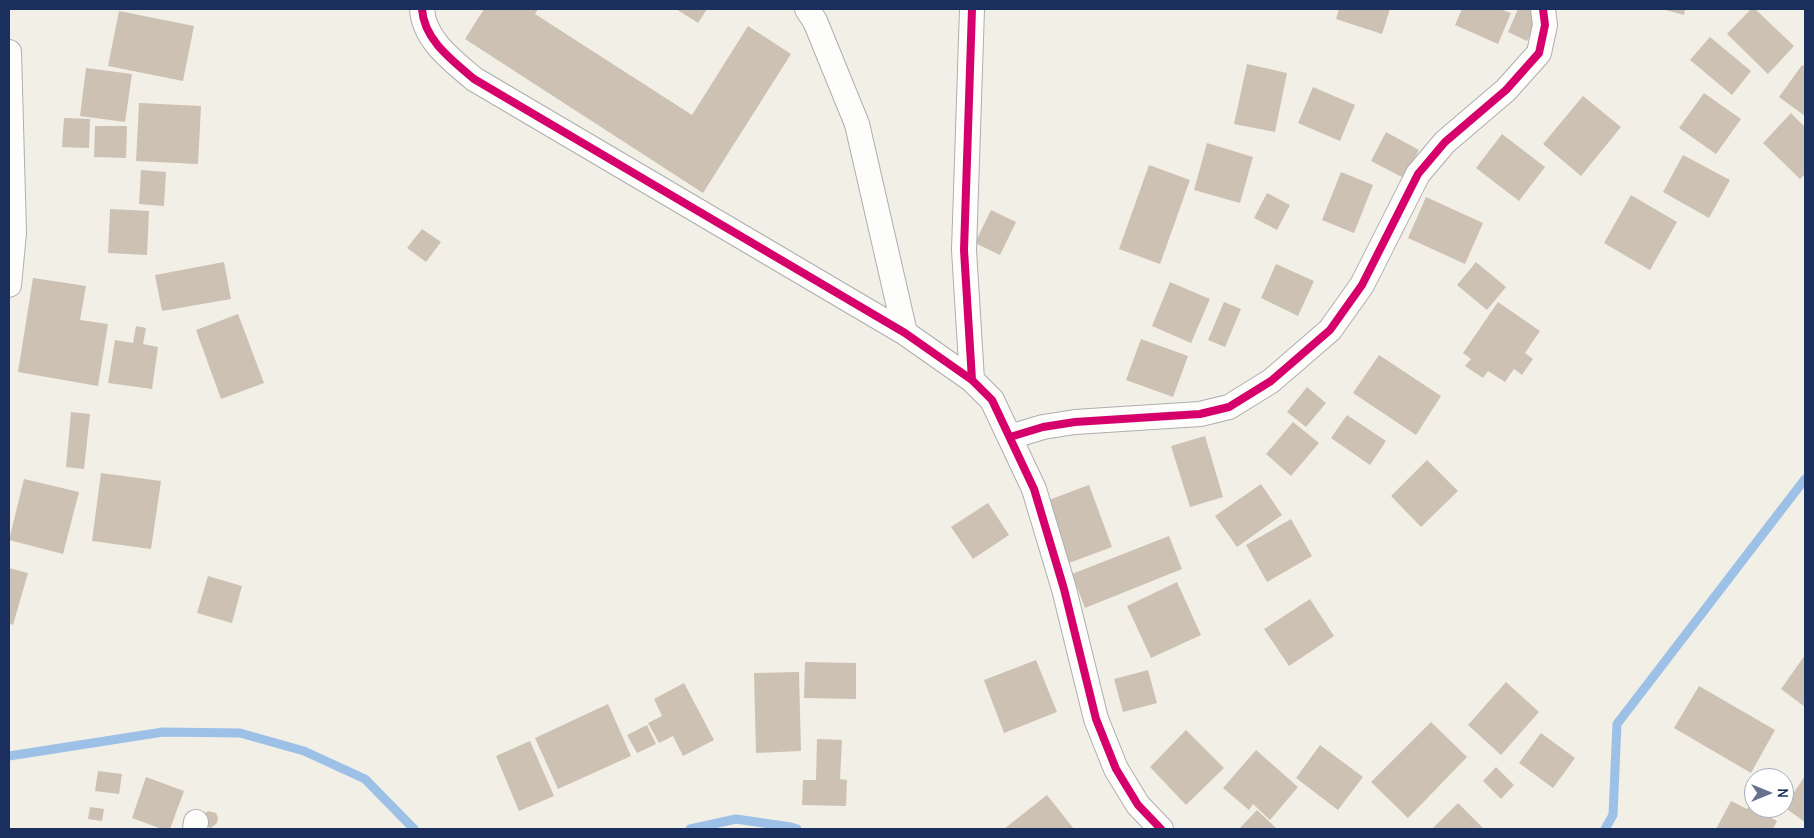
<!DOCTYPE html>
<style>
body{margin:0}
#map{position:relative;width:1814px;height:838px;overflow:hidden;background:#f2efe7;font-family:Delius,sans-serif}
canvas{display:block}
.frame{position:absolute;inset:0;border:10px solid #1b2f5e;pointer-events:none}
.north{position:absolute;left:1744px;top:768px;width:50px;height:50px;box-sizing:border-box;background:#fff;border:1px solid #a4acbf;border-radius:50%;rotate:90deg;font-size:14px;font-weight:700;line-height:20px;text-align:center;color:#1b2f5e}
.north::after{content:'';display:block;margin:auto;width:18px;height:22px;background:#66728e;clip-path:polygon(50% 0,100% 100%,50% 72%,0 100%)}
</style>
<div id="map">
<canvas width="1814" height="838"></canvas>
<div class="frame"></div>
<div class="north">N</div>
</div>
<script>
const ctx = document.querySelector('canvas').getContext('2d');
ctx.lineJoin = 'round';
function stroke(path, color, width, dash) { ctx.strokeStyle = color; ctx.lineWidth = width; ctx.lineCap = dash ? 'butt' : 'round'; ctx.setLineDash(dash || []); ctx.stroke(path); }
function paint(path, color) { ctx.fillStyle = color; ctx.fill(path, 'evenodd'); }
stroke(new Path2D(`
 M9 756 163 732 240 733 304 751 365 779 414 829
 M690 829 736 819 791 827 797 829
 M1605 829 1613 815 1617 724 1805 479`), '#9cc0e6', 9);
paint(new Path2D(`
 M484 9H538L535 14 692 115 748 26 791 54 703 193 465 39Z
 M676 9H707L698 23Z
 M1339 9H1390L1382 34 1336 19Z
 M1462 9H1500L1511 13 1498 44 1455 25Z
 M1518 9H1531L1540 13 1527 41 1508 32Z
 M1662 9H1685L1684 15Z
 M1751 9H1755L1794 46 1768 74 1727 34Z
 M119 11 194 26 183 81 108 66Z
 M1710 37 1751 71 1732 95 1690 60Z
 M1247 64 1287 73 1275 132 1234 124Z
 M1802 65 1805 67V116L1779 97Z
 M86 68 132 74 125 122 80 116Z
 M1313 87 1355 105 1340 141 1298 123Z
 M1704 93 1741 119 1716 154 1679 128Z
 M1583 96 1621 127 1581 176 1543 144Z
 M139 103 201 106 198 164 136 161Z
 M1791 113 1805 127V174L1800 179 1763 143Z
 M64 118 90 119 89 148 62 147Z
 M95 126H127L126 158 94 157Z
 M1386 132 1419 150 1404 178 1371 161Z
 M1502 134 1545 167 1519 201 1476 168Z
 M1207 143 1253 157 1240 203 1194 190Z
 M1683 155 1730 180 1709 218 1663 192Z
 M1149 165 1190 180 1160 264 1119 249Z
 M141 170 166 172 164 206 139 204Z
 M1341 172 1373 185 1354 233 1322 220Z
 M1267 193 1290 205 1277 230 1254 218Z
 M1631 195 1677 222 1650 270 1604 243Z
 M1426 197 1483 223 1465 264 1408 238Z
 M110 209 149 211 147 255 108 253Z
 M991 210 1016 222 1000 255 975 243Z
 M422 229 441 242 426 262 407 248Z
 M224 262 231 299 162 311 155 275Z
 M1476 262 1506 287 1487 310 1457 285Z
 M1276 264 1314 281 1298 316 1261 298Z
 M33 278 86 286 80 320 108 324 98 386 18 372Z
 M1170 282 1210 299 1191 343 1152 326Z
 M1224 302 1241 309 1225 347 1208 340Z
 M1498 302 1540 331 1525 353 1533 359 1522 375 1514 369 1505 382 1488 371 1483 378 1465 366 1471 359 1463 353Z
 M238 314 264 383 221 399 196 330Z
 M136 326 146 328 143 344 158 347 152 389 108 383 115 340 133 343Z
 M1141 339 1188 356 1173 397 1126 380Z
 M1379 355 1441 396 1416 435 1353 393Z
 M1307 387 1326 403 1306 427 1287 412Z
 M71 412 90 414 84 469 66 467Z
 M1347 415 1386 441 1370 465 1331 438Z
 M1293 422 1319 443 1291 476 1266 454Z
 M1205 436 1223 497 1190 507 1171 446Z
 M1427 460 1458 491 1421 527 1391 496Z
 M101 473 161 481 151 549 92 541Z
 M24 479 79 492 63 554 9 540Z
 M1261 484 1282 515 1237 547 1215 516Z
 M1089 485 1112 547 1069 563 1046 501Z
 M988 503 1009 535 973 559 951 527Z
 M1291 519 1312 556 1267 582 1246 545Z
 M1169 536 1182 569 1085 608 1072 574Z
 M9 568 28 573 13 625 9 623Z
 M208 576 242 586 232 623 197 613Z
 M1177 582 1201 635 1151 658 1127 606Z
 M1310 599 1334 636 1289 666 1264 629Z
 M1805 655V707L1781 689Z
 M1036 660 1057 712 1004 733 984 680Z
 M805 662 856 663V699L804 698Z
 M1148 670 1157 703 1123 712 1114 679Z
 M799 672 801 751 756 753 754 673Z
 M1506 682 1539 712 1501 755 1468 725Z
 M684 683 714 740 683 756 673 736 659 743 648 723 662 716 654 699Z
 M1699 686 1775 730 1751 773 1674 728Z
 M608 704 631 756 558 789 535 738Z
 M1431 722 1467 757 1408 818 1371 782Z
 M647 725 656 744 637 753 627 735Z
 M1186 730 1224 768 1186 805 1150 767Z
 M1541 733 1575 758 1553 788 1519 763Z
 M817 739 842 740 840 779 847 780 846 806 802 805 803 780H816Z
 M530 741 554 796 519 811 496 756Z
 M1320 745 1363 777 1338 810 1296 778Z
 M1256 750 1298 787 1270 820 1253 804 1249 810 1223 788Z
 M1496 767 1514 785 1501 799 1483 781Z
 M98 771 122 774 119 794 95 791Z
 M1805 776V822L1784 807Z
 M146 777 184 791 170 829H162L132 818Z
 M1047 795 1074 829H1004Z
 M1731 801 1747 809 1749 806 1777 821 1773 829H1716Z
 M1458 803 1484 829 1433 828Z
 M90 807 104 809 102 821 88 819Z
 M1257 810 1277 829H1239Z
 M208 811 216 813 218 818 217 823 211 828 205 826 204 814Z`), '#cdc1b3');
const minor = new Path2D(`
 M422 9C424 40 452 60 474 79L905 333 972 380 992 400 1034 489 1064 589 1096 719 1116 769 1138 805 1161 829
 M807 9 815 21 857 124 905 333
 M9 52 14 233 9 285
 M972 380 964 250 972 9
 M1010 437 1043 427 1075 422 1200 414 1229 407 1271 381 1330 330 1362 285 1418 174 1445 142 1506 90 1539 53 1545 25 1543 9
 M195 829 196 822`);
stroke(minor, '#adaeae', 26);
stroke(minor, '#fdfdfb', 24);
stroke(new Path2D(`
 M422 9C424 40 452 60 474 79L905 333 972 380 992 400 1034 489 1064 589 1096 719 1116 769 1138 805 1161 829
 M972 380 964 250 972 9
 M1010 437 1043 427 1075 422 1200 414 1229 407 1271 381 1330 330 1362 285 1418 174 1445 142 1506 90 1539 53 1545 25 1543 9`), '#d6006c', 8);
</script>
